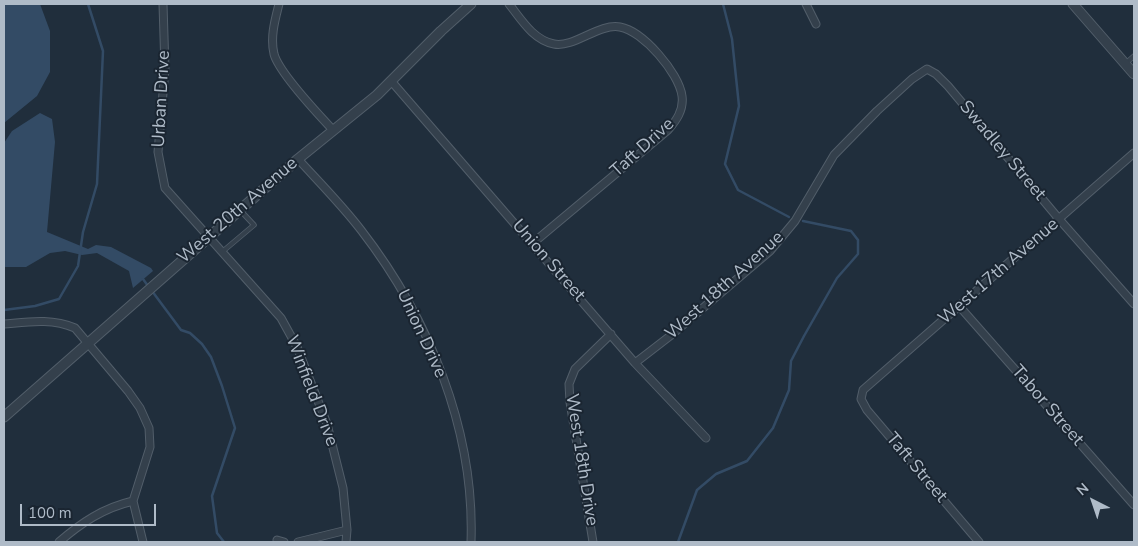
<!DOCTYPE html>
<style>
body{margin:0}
#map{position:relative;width:1138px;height:546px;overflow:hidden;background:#202e3c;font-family:"Nunito Sans",sans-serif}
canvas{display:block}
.frame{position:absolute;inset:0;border:5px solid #afbbc8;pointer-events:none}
.north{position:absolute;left:1068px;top:476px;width:50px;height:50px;-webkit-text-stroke:4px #1a2531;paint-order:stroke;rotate:319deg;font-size:14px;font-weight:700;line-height:20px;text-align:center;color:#afbbc8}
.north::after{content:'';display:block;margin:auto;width:18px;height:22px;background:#afbbc8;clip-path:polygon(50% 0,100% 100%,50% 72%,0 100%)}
.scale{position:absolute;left:20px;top:504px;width:136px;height:22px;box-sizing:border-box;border:2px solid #afbbc8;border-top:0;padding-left:6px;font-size:15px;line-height:18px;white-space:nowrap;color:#afbbc8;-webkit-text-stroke:4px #1a2531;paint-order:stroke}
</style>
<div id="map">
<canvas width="1138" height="546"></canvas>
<div class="frame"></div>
<div class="north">N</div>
<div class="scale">100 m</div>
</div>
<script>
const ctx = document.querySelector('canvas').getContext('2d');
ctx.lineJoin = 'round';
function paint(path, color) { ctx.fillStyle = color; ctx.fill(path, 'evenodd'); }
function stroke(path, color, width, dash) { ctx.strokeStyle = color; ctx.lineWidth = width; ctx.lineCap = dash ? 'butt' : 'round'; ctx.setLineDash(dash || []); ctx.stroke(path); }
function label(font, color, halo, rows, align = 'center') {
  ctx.font = font + ' "Nunito Sans",sans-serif'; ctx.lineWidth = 4; ctx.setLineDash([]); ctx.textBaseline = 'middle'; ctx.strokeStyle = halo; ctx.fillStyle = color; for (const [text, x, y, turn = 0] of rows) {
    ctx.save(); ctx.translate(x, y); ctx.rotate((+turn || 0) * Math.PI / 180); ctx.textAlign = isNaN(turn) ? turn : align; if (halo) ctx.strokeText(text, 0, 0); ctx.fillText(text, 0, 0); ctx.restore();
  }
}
paint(new Path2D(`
 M4 4H40L50 31V72L37 96 4 123Z
 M40 113 52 119 55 142 47 232 88 249 96 245 111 247 151 268 153 271 133 288 129 271 97 253 82 255 65 251 50 253 26 267H4V143L12 131Z`), '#334b65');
stroke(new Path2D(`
 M723 4 732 39 739 106 725 164 738 190 789 217
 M143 279 148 286
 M152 291 181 330 190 333 202 344 211 357 222 386 235 428 212 496 217 533 224 542
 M4 310 35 306 59 299 78 266 83 232 97 184 103 51 88 4
 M678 542 697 490 716 474 747 461 773 428 789 390 791 361 804 336 837 278 858 254V240L851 231 803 221`), '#334b65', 2.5);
const service = new Path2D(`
 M1125 64 1134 56
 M222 252 254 225 240 210`);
const minor = new Path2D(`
 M163 4 165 69 158 152 165 188 281 318 297 347 327 424 343 488 347 530 346 542
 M279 4C275 20 270 37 274 54 279 73 318 114 333 130
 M509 4C521 19 533 40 554 44 574 48 599 23 620 27 643 31 679 73 682 96 684 110 676 121 668 130L533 243
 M806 4 816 24
 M392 82 635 363 706 438
 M298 159C319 182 342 205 361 230 429 318 475 430 471 542
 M960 307 1134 505
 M4 324C28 322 51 318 75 328L128 391 140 408 149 428 150 447 133 501 143 542
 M635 363 670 336 770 251 795 221 834 155 877 111 912 79 927 69 936 74 948 86 1059 219 1134 304
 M277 540 284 542
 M59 542C81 523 103 508 133 501
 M298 542 347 530
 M593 542 570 402 569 384 575 369 611 334
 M979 542 867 410 861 399 863 390 1134 153`);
const tertiary = new Path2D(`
 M1073 4 1134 74
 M4 417 298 159 377 95 441 31 471 4`);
stroke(service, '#525e6a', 5.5);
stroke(minor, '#525e6a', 9);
stroke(tertiary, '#525e6a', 11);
stroke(service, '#34404c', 4);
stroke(minor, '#34404c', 7);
stroke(tertiary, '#34404c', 9);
label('18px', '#afbbc8', '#1a2531', [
 ["Urban Drive",162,99,-87],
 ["Taft Drive",643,148,-42],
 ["Swadley Street",1002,151,50],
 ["West 20th Avenue",238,211,-41],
 ["Union Street",548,261,49],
 ["West 17th Avenue",999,272,-41],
 ["West 18th Avenue",725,286,-42],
 ["Union Drive",421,334,65],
 ["Winfield Drive",311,391,69],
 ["Tabor Street",1047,406,49],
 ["West 18th Drive",581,460,81],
 ["Taft Street",916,468,50]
]);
</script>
